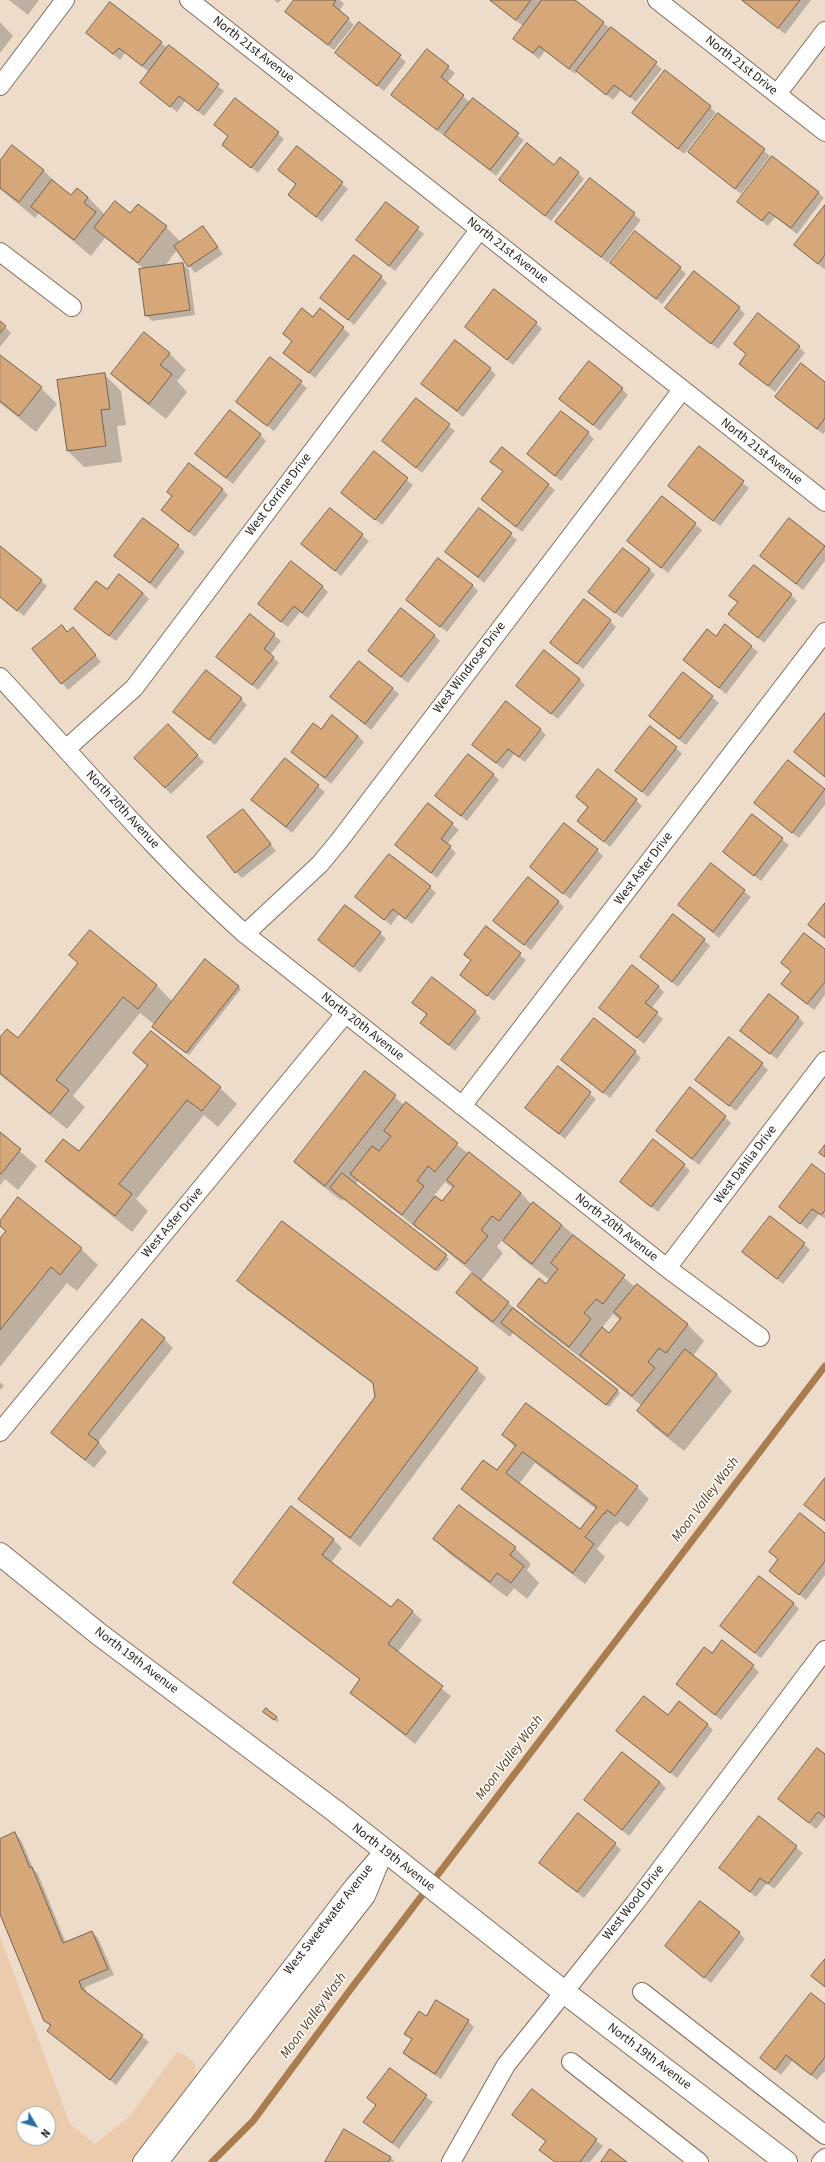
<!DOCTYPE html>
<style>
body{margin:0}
#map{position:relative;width:825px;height:2162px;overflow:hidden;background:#eedcca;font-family:"Source Sans 3",sans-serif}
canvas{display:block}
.north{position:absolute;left:16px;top:2106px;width:40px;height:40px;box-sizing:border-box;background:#fff;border:1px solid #a7a5a2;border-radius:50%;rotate:128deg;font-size:11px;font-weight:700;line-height:16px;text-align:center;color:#241e17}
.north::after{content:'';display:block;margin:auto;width:14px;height:18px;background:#2a6ca2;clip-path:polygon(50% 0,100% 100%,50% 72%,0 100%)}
</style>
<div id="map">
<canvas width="825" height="2162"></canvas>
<div class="north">N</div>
</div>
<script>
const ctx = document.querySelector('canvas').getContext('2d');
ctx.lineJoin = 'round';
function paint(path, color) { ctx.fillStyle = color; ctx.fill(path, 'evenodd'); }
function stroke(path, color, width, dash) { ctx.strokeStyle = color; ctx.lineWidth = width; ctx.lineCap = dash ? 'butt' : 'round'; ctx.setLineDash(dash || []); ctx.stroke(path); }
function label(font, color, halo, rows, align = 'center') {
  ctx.font = font + ' "Source Sans 3",sans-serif'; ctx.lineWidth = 3; ctx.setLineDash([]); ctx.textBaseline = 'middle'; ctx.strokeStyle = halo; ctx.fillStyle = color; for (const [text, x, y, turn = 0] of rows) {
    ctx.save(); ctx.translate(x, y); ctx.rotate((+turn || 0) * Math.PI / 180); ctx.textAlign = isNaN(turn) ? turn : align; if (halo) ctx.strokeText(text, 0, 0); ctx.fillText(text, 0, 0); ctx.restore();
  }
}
paint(new Path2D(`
 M0 1936 70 2124 95 2144 130 2116 176 2053H182L194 2062 197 2079 133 2162H0ZM24 2114H48V2138H24Z`), '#ebcbac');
paint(new Path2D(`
 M9 0H39L28 15Z
 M274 0H281L278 3Z
 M295 0H340L344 4 339 11 354 25 334 50 292 18Z
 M490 0H574L662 69 636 102 621 90 613 100 577 71 575 74 545 51 539 59 521 45 515 39 524 27Z
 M742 0H811L785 34Z
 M0 22 13 36 0 53Z
 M359 24 406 62 384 91 342 58Z
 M87 33 161 43 224 91 204 116 185 101 177 112 147 88 149 72 125 53 120 60Z
 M427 50 455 73 447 83 471 103 524 140 496 176 444 133 443 135 399 100Z
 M235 99 284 139 258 173 229 150V137L215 125Z
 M710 107 716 113 684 154 633 113Z
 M718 114 770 156 741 194 689 152Z
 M297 148 348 189 322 222 289 195 297 185 280 170Z
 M0 162 43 170 71 197H88L105 215 130 214 166 227 181 242 203 227 223 254 195 273 177 250 164 267 183 264 189 270 195 315 152 321 146 315 144 269 105 238 91 256 39 213 35 218 0 189Z
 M554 166 578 173 584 179 551 221 500 180Z
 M590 179 641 220 608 263 563 228Z
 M818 192 824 198 797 234 775 217 768 226 739 202Z
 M386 203 424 234 395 271 357 240Z
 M825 207V269H824L795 245Z
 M611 263 680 268 686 274 662 304Z
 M381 277 387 283 354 325 322 298Z
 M739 308 745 314 718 349 673 314Z
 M320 309 350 334 315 378 284 353 293 342 284 334 313 318Z
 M0 322 11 333 0 347Z
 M536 323 542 329 513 365 466 327Z
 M735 344 799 347 805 353 775 392 740 364 747 355Z
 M169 353 186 370 177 381 187 392 166 419 129 390 112 374Z
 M0 356 41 388 57 404 36 432 0 403Z
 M270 358 307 388 274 431 237 402Z
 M490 369 496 375 463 417 428 389Z
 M105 375 121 391 126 425 117 426 122 462 84 467 68 451 58 381Z
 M825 383V432L823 434 783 402Z
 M622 389 628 395 600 431 567 405Z
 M416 399 455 431 422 473 383 441Z
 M588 433 594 439 561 481 528 454Z
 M260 435 266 441 233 484 196 454Z
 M502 448 555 490 522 532 482 499 503 472 492 462Z
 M699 448 749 488 720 526 676 492Z
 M374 453 413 485 382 525 342 493Z
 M222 489 228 495 195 537 162 510Z
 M662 498 702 530 668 573 628 541Z
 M330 509 369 541 341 576 302 544Z
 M480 509 517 540 484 583 446 552Z
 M144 519 185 552 156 589 115 555Z
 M790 519 825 547V561L803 590 761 556Z
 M0 547 47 586 24 616 0 597Z
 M649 569 655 575 622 618 596 598Z
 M472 585 478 591 447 632 407 600Z
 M322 586 328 592 308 618 300 612 288 627 265 610Z
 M107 591 143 593 149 599 116 641 82 615Z
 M791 595 797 601 764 643 729 614 738 603 731 596Z
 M250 616 281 641 270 655 279 663 258 690 217 657Z
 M610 621 616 627 583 669 551 643Z
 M62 626 68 632 73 628 101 662 68 690 33 649Z
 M725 626 758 652 726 694 684 660 716 637Z
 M434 635 440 641 408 683 369 651Z
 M359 662 399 694 371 730 332 697Z
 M683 674 719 703 686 745 656 722Z
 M579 679 585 685 558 719 523 692Z
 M241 699 247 705 215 745 174 712Z
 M168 726 204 762 171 794 136 758Z
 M540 729 546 735 525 762 514 754 503 769 479 750Z
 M358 736 364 742 331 784 292 752Z
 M676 748 682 754 648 797 616 771Z
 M285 759 325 792 292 833 252 800Z
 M788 761 825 790V805L799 838 756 803Z
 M493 774 499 780 467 821 443 802Z
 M577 797 636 800 642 806 610 847 579 821 589 808Z
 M428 804 459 830 447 844 456 853 437 878 396 845Z
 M752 815 789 845 761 881 730 858Z
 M249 816 276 851 242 878 236 872Z
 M597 850 603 856 570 899 531 867Z
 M711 865 751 897 719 938 679 905Z
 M430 887 436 893 412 924 399 914 391 925 362 903Z
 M558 901 564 907 531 950 501 927Z
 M487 928 526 960 494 1001 467 981 472 961 466 955Z
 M380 933 386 939 360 973 319 940Z
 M704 940 710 946 678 987 641 957Z
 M825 951V995L814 1010 782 984 792 972 782 963Z
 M70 955 156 985 173 1002 238 986 241 989 189 1055 156 1030 155 1025 140 1013 73 1096 85 1107 67 1129 0 1075V1039L18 1040 79 964Z
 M658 986 664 992 651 1009 663 1019 644 1044 600 1008Z
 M413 1003 475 1012 481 1018 455 1051 421 1023 427 1015Z
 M798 1017 804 1023 777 1059 748 1037Z
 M151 1032 220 1088 237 1104 218 1127 204 1115 136 1199 148 1211 132 1232 63 1177 47 1160 79 1152 148 1067 134 1053Z
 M635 1052 641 1058 610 1098 562 1060Z
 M762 1064 768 1070 736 1111 703 1086Z
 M558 1068 596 1099 565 1139 533 1114Z
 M365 1072 405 1106 521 1193 532 1205 562 1225 635 1287 637 1285 688 1325 704 1341 693 1356 716 1374 732 1391 684 1451 655 1428 638 1411 642 1406 587 1361 586 1362 535 1323 519 1306 550 1280 520 1257 503 1239 497 1247 503 1253 481 1281 617 1391 620 1393 609 1407 514 1332 510 1337 474 1309 458 1293 473 1273 420 1229 419 1230 358 1181 355 1185 449 1259 438 1272 344 1199 342 1201 312 1178 295 1162ZM445 1182 453 1188 443 1202 434 1196ZM613 1314 620 1320 609 1334 602 1328Z
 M725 1117 731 1123 699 1165 657 1131Z
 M0 1134 37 1166 18 1190 5 1179 0 1185Z
 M684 1165 690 1171 658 1212 621 1182Z
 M825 1176V1219L819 1214 807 1229 780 1207Z
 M19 1199 81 1249 98 1265 77 1291 67 1283 0 1367V1240L7 1231 0 1222Z
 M804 1244 810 1250 783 1284 749 1257Z
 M238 1280 477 1369 486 1378 360 1547 299 1499 376 1397 375 1385 247 1290Z
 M164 1339 173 1348 98 1442 107 1452 94 1468 52 1433Z
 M0 1382 4 1386 0 1390Z
 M503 1435 637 1487 649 1499 628 1527 620 1521 617 1525 616 1524 597 1549 605 1557 585 1584 475 1501 463 1489 497 1471 515 1447ZM535 1463 596 1509 580 1530 519 1484Z
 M825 1534V1575L806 1600 770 1571Z
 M333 1539 342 1548 331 1563 391 1608 412 1611 422 1620 397 1653 451 1696 415 1744 351 1693 361 1680 244 1592 235 1583Z
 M434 1539 515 1548 531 1564 527 1570 539 1583 527 1599 514 1588 507 1597 451 1555Z
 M793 1603 799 1609 761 1658 727 1632Z
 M753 1666 759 1672 721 1720 677 1684Z
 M267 1715 276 1717 279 1720 277 1722Z
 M669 1716 707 1724 713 1730 677 1778 624 1737Z
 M825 1755V1818L816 1829 779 1799Z
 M660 1782 666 1788 629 1836 585 1800Z
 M760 1818 803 1853 774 1889 767 1883 756 1897 720 1868Z
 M15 1834 21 1840 34 1870 38 1874 66 1943 92 1932 98 1938 114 1975 85 1987 87 1994 149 2042 116 2085 48 2031 51 2027 45 2021 0 1912V1840Z
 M615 1844 621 1850 584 1898 547 1869Z
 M739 1933 745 1939 711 1983 666 1946Z
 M825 2005V2071L817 2080 792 2061 781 2075 761 2058Z
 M426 2018 468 2021 474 2027 441 2079 410 2059 404 2053 412 2040 406 2034Z
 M390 2069 433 2102 399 2149 364 2122 376 2106 369 2098Z
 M532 2090 603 2146 590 2162H555L540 2150 546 2142 513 2115Z
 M390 2157 395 2162H326Z`), '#0003');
stroke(new Path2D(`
 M212 2162 253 2121 350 1990 825 1366`), '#a97d4f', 7);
const building = new Path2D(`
 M294 0H336L333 5 349 18 328 45 285 12Z
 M490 0H531L516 20Z
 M542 0H575L604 22 569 69 539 46 533 53 513 39Z
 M742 0H800L778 28Z
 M110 2 162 42 142 66 119 48 113 54 86 33Z
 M359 22 401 55 377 86 335 53Z
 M611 27 657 62 630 97 614 85 606 95 576 71Z
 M169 45 219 84 198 111 179 96 170 107 140 83Z
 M427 49 449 66 441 77 464 95 437 130 391 95Z
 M665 70 711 106 678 149 632 113Z
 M235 98 279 132 251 168 222 145 228 136 214 125Z
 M473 98 519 133 490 170 444 135Z
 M718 113 765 149 735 189 688 152Z
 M527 143 554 165 560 157 579 172 545 216 499 180Z
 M12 145 44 170 19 202 0 188V161Z
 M297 146 343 182 316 217 288 195 296 184 278 170Z
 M772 156 819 192 791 228 769 212 762 221 737 202Z
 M590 178 635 213 601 257 555 222Z
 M52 180 71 195 77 188 88 197 84 203 96 212 74 240 31 207Z
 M115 201 130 213 138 204 167 226 138 263 94 228Z
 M386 202 419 227 389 266 356 240Z
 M825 205V255L818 264 794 245Z
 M203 226 218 247 188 267 174 246Z
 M635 231 681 267 656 299 610 263Z
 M354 255 382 276 348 320 320 298Z
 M183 263 190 310 145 316 139 269Z
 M694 271 740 307 711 344 665 308Z
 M494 289 537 322 507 360 465 327Z
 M302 308 313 317 320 308 344 327 309 373 283 353 292 341 283 334Z
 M758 313 800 346 768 386 739 364 746 354 734 344Z
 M0 321 6 326 0 333Z
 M144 332 170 353 160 365 172 374 149 404 111 374Z
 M455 340 491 368 457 411 421 384Z
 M0 355 42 387 19 416 0 401Z
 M270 357 302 381 267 426 236 402Z
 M589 361 623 388 593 425 559 399Z
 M801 363 825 382V418L817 429 775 397Z
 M105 373 110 409 101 410 106 446 67 451 57 380Z
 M416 398 450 424 416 468 382 441Z
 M230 410 261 434 226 478 195 454Z
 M561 411 589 432 555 476 527 454Z
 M699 446 744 481 713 521 668 486Z
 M502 447 549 484 516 527 481 499 503 471 490 462Z
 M374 451 408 478 375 520 341 493Z
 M189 463 223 489 189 532 161 510 172 496 167 492Z
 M662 496 696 523 661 568 627 541Z
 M330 508 363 534 335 571 301 544Z
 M479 508 512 533 478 577 445 552Z
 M143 518 179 545 150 583 114 556Z
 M789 518 825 546 796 584 760 556Z
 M0 546 42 580 17 611 0 597Z
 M623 548 650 569 615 613 588 592Z
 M438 558 473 585 440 627 406 600Z
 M291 561 323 586 302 613 294 606 281 622 258 604Z
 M754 565 792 594 758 638 728 614 738 602 729 596Z
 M119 574 143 593 109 636 74 609 96 581 107 589Z
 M584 599 611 620 577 664 550 643Z
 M401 608 435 635 401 677 368 651Z
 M250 614 275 634 264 649 274 657 252 685 216 657Z
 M725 624 752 646 719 688 683 660 707 629 716 636Z
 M62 625 67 632 73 627 96 655 61 684 32 649Z
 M544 650 580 679 551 714 516 686Z
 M359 661 393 688 365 724 330 697Z
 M206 670 242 698 209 740 173 712Z
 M683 672 713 696 679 739 649 716Z
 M506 701 541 729 519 757 508 749 496 763 472 745Z
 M825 713V777L794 752Z
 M332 715 358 736 325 778 291 752 313 723 321 729Z
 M168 724 198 755 165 788 134 758Z
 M650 726 677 747 642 792 615 771Z
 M468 754 494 774 461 816 435 796Z
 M285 758 319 785 286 827 251 800Z
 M788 760 825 789 792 833 754 803Z
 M598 769 637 799 604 842 577 821 588 807 576 797Z
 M428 803 453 823 441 839 451 846 431 873 395 845Z
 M243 809 271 844 235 873 207 837Z
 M752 814 783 838 754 876 723 852Z
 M564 823 598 849 563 894 530 867Z
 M389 854 431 886 405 919 393 909 384 920 355 897Z
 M711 863 745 890 713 932 678 905Z
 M528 877 559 901 524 945 493 921Z
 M825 903V938L808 925Z
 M345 905 381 932 353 967 318 940Z
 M673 914 705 939 672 982 640 957Z
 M486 926 521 953 487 996 460 975 471 960 464 955Z
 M90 930 157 985 138 1009 123 997 56 1080 69 1090 50 1114 0 1073V1037L7 1029 18 1038 78 963 69 955Z
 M804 933 825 949V982L807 1004 781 984 791 971 781 963Z
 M205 959 239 986 186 1053 152 1027Z
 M632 965 659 986 645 1003 658 1012 637 1038 599 1008Z
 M432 977 476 1011 449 1045 420 1023 427 1014 412 1003Z
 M769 994 799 1017 770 1054 740 1031Z
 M594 1018 636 1051 603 1093 561 1060Z
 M151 1031 221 1087 202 1111 187 1100 119 1184 132 1194 115 1216 45 1161 63 1139 79 1151 148 1065 133 1053Z
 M729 1037 763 1063 729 1106 695 1080Z
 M558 1066 591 1092 559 1134 525 1108Z
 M365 1071 396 1095 325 1186 294 1162Z
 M690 1087 726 1116 692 1159 656 1131Z
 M406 1102 458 1143 435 1172 428 1166 417 1181 424 1186 402 1215 350 1174 372 1146 379 1151 391 1136 384 1131Z
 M0 1132 21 1149 1 1174 0 1173Z
 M653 1139 685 1164 651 1207 620 1182Z
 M825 1145V1157L819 1153Z
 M469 1152 521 1193 499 1221 492 1216 481 1230 488 1236 465 1264 413 1224 435 1196 442 1201 454 1186 447 1180Z
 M812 1164 825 1174V1210L821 1215 812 1209 800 1224 779 1207Z
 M342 1173 447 1255 435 1270 330 1188Z
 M18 1197 82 1248 60 1275 51 1267 0 1330V1238L6 1231 0 1226V1221Z
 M533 1202 562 1225 532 1264 503 1241Z
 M770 1216 805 1243 777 1279 742 1252Z
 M282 1221 478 1368 350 1538 298 1499 375 1397 373 1383 237 1281Z
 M573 1235 625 1275 603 1304 596 1299 584 1313 591 1319 569 1347 517 1306 539 1278 546 1284 558 1269 551 1263Z
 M472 1273 509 1302 493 1322 456 1293Z
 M637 1284 688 1324 666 1353 659 1348 648 1362 655 1368 632 1396 580 1355 602 1327 609 1333 621 1318 614 1312Z
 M513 1308 618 1390 606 1405 501 1323Z
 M142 1319 165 1338 88 1434 99 1442 85 1460 51 1433Z
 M685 1349 717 1374 668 1436 637 1411Z
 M526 1403 638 1486 615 1516 607 1510 605 1514 604 1513 585 1537 594 1544 573 1573 461 1489 483 1460 497 1470 516 1445 502 1435ZM523 1452 597 1507 580 1529 506 1473Z
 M825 1478V1521L804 1505Z
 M459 1505 516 1547 510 1555 524 1566 511 1583 497 1573 490 1582 433 1539Z
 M291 1506 334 1539 322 1555 391 1607 398 1599 413 1611 388 1644 443 1686 406 1735 350 1693 360 1679 233 1583Z
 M800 1513 825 1533V1561L799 1595 769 1571 778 1559 769 1552Z
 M759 1576 794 1603 755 1653 720 1626Z
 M722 1640 754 1665 715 1715 676 1684 704 1647 712 1653Z
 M644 1696 668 1715 679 1701 708 1724 670 1773 616 1731Z
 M266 1708 277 1717 274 1720 263 1712Z
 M817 1748 825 1754V1817L818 1812 809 1823 778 1799Z
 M622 1752 660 1782 622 1830 584 1800Z
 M578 1813 616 1843 577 1892 539 1863Z
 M759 1816 797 1846 768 1884 760 1878 750 1892 719 1868Z
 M15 1832 30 1868 32 1867 63 1943 92 1931 108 1969 79 1981 82 1989 143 2035 110 2080 47 2031 51 2025 44 2021 0 1914V1839Z
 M700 1901 740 1932 704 1978 665 1946Z
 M825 1959V1987L811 1976Z
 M811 1993 825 2004V2057L811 2075 786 2055 775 2070 760 2058Z
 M436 2000 469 2020 435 2074 403 2053 412 2039 404 2034 419 2011 426 2016Z
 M390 2068 427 2095 392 2143 363 2122 376 2105 367 2098Z
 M532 2089 597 2139 580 2162H555L539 2150 546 2141 512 2115Z
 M344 2129 391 2157 388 2162H325Z
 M610 2149 627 2162H601Z`);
paint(building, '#d6a778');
stroke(building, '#736353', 1);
const minor = new Path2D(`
 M189 0 825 502
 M657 0 825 132
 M0 86 65 0
 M777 94 825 31
 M0 252 72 307
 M0 677C80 763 157 855 245 934L667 1268 760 1337
 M66 749 134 688 480 229
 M245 934 320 864 339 841 682 390
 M462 1106 825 632
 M667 1268 825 1061
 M0 1432 345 1014
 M642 1992 825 2135
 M571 2062 699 2162
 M142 2162 353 1887 384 1851
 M159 2162 366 1896 379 1864
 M451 2162 506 2065 635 1903 825 1650
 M821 2162 825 2158`);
const primary = new Path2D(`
 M0 1554 100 1635 335 1811 564 1992 786 2162`);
stroke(minor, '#806f5f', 20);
stroke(primary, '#806f5f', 24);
stroke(minor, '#fff', 18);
stroke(primary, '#fff', 22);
label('13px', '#241e17', '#fff', [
 ["North 21st Avenue",253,50,38],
 ["North 21st Drive",741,66,38],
 ["North 21st Avenue",507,251,38],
 ["North 21st Avenue",761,452,38],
 ["West Corrine Drive",279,495,-53],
 ["West Windrose Drive",470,668,-53],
 ["North 20th Avenue",122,810,47],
 ["West Aster Drive",644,869,-53],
 ["North 20th Avenue",362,1027,38],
 ["West Dahlia Drive",746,1165,-53],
 ["West Aster Drive",173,1223,-50],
 ["North 20th Avenue",616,1228,38],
 ["North 19th Avenue",136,1661,37],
 ["North 19th Avenue",393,1858,38],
 ["West Wood Drive",634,1903,-52],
 ["West Sweetwater Avenue",329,1920,-52],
 ["North 19th Avenue",649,2057,37]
]);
label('italic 14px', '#5d3c18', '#fff', [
 ["Moon Valley Wash",706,1500,-53],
 ["Moon Valley Wash",510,1758,-53],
 ["Moon Valley Wash",314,2016,-54]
]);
</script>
